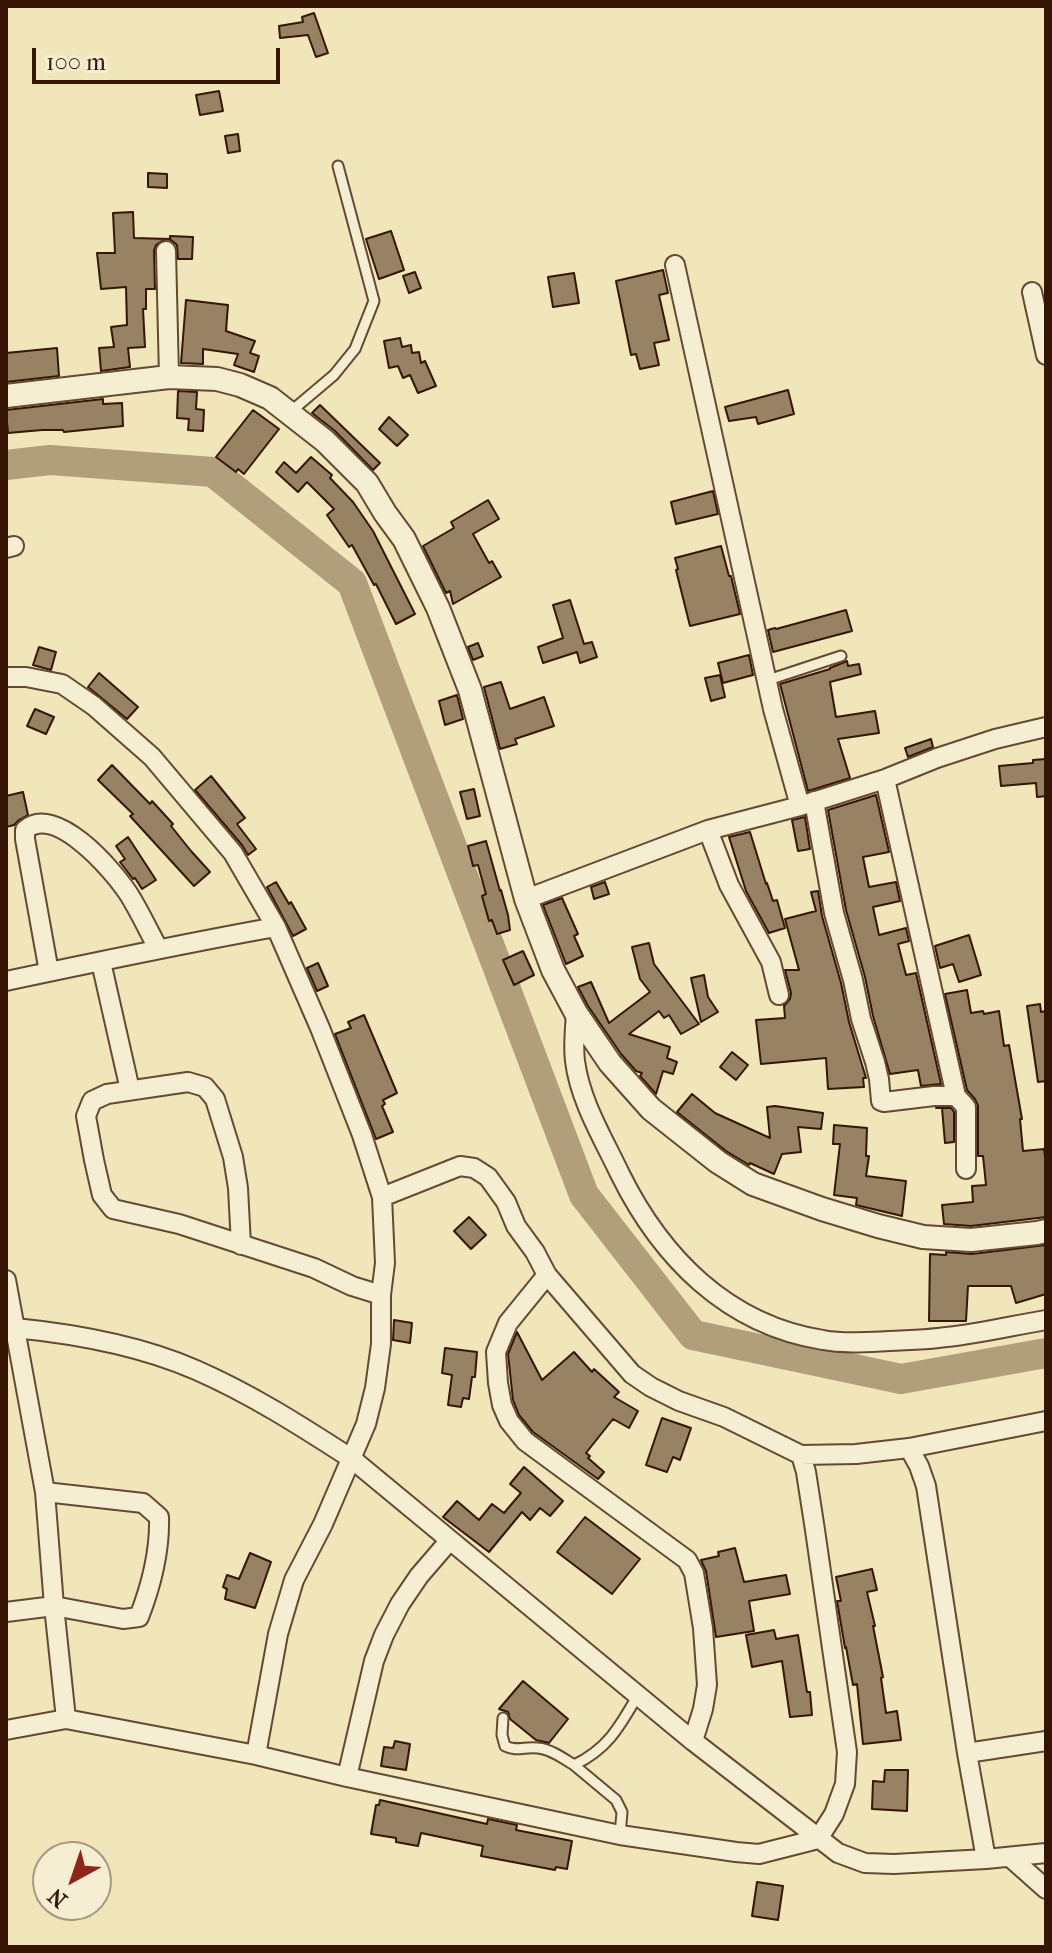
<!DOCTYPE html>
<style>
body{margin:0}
#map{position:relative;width:1052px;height:1953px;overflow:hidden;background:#f1e5ba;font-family:"IM FELL French Canon",serif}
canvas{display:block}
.frame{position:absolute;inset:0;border:8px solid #351605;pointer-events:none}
.north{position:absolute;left:32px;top:1841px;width:80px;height:80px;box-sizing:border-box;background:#f6eed2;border:2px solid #a99880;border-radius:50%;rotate:220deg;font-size:22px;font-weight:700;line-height:32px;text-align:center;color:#351605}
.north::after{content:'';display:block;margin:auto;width:28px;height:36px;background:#8f2418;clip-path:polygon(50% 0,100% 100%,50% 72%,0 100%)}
.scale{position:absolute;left:32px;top:48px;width:248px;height:36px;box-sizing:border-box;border:4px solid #351605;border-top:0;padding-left:10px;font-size:24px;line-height:28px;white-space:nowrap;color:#351605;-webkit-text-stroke:6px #f6eed2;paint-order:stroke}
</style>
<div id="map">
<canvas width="1052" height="1953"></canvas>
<div class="frame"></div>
<div class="north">N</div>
<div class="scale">100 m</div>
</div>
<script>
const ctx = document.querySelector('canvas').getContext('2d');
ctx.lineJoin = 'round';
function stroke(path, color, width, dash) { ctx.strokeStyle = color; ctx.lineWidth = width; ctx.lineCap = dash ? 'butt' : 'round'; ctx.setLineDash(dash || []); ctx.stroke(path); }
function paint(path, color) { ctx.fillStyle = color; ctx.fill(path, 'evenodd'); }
stroke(new Path2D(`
 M6 465 50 460 213 472 352 583 584 1195 693 1335 901 1379 1046 1353`), '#b19f7c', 30);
const building = new Path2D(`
 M314 13 328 53 316 57 308 35 280 38 279 26 303 22 302 17Z
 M219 91 223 111 200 115 196 95Z
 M238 134 240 151 228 153 225 136Z
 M148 173 167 174V188L148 187Z
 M133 212 134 238 170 239V236L193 237 192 259H178L177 245 171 240 165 239 156 245 154 251 155 289H146V309H143L145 347 128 348 130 367 101 371 99 348 114 347 111 327 127 325 126 287 101 289 97 253H115L113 213Z
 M391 231 404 270 379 279 366 239Z
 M663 270 668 293 659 295 669 340 654 343 659 365 640 369 636 354 631 355 616 281Z
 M415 272 421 288 409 293 403 276Z
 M574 273 579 303 553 307 548 277Z
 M186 300 228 305 226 331 255 341 250 353 259 356 254 372 234 365 238 354 203 349V364L181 363Z
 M400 338 402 347 411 345 412 353 419 352 421 363 425 361 436 386 418 393 410 375 403 378 398 366 389 368 384 341Z
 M57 348 59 376 6 382V353Z
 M788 390 794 414 758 424 756 417 729 421 725 407Z
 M178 391 197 392 196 409 204 410 203 431 188 430 189 419 177 418Z
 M103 399V404L122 403 123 426 64 432 63 430H42L8 433 6 410Z
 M320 405 380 463 373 470 335 431 312 413Z
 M253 410 279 429 244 474 238 469 236 472 216 457Z
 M389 417 408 435 397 446 379 429Z
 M311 457 332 475 330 478 353 502 373 531 415 614 396 624 376 584 374 585 352 545 349 547 327 515 334 509 307 482 298 492 276 472 284 462 296 473Z
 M713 491 718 514 676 524 671 502Z
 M488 500 499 519 473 534 489 563 492 561 501 577 453 604 450 591 446 593 423 546 454 528 451 522Z
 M721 546 729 576H731L740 614 690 626 676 570 678 569 675 558Z
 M570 600 584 644 592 642 597 657 580 663 577 652 543 663 538 647 563 638 553 605Z
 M846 610 852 631 773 652 768 630 775 628 776 629Z
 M478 643 483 656 473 660 468 647Z
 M39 647 56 652 51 670 33 665Z
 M749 655 753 675 723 683 718 663Z
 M847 661 848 666 859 664 861 674 830 682 836 717 875 711 879 733 838 739 850 778 808 791 780 684 830 669V668Z
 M99 673 138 707 127 719 88 687Z
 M720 675 725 697 711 701 705 678Z
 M501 682 510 709 544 697 554 726 515 739 517 744 500 749 484 687Z
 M457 695 463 719 445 725 439 701Z
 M35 709 54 717 46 734 27 726Z
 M931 739 933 747 908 757 905 748Z
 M1046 759V796L1037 797 1036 783 1001 786 999 766 1033 763V760Z
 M112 765 150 804 152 801 173 824 171 826 191 851 210 872 194 886 130 816 133 814 98 780Z
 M211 776 245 818 237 824 256 849 248 855 242 845 195 790Z
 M474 789 480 816 467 819 460 792Z
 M23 792 28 815 19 820 14 825 6 827V796Z
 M876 795 889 852 863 857 869 887 896 882 900 901 873 907 879 935 906 928 909 941 898 944 906 975 916 973 941 1084 921 1086 918 1070 890 1074 873 1016 865 977 846 910 828 810Z
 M805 817 810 849 798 851 792 820Z
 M750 832 766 884 767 883 773 901 777 900 785 928 769 933 746 891 729 837Z
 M128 837 156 880 142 889 135 878 133 879 120 862 125 859 116 846Z
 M486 841 500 891 501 890 508 915 510 930 497 934 492 920 489 921 482 896 486 894 478 865 473 866 468 846Z
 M276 882 289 904 291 902 306 929 293 936 267 887Z
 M605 882 609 894 594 899 591 887Z
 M818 891 822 916 841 983 849 1022 866 1078H863L864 1087 828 1089 826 1058 761 1064 756 1020 785 1018 784 1006 790 999 791 993 785 970H799L785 919 816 911 811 892Z
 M562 898 578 934 574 936 583 956 566 964 543 905Z
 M969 935 981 975 959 982 953 964 940 968 935 946Z
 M649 943 654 964 699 1024 681 1034 669 1015 664 1018 659 1011 629 1034 670 1047 667 1058 677 1062 673 1074 663 1071 656 1094 640 1076 642 1073 636 1071 621 1054 588 1006 578 987 591 982 609 1023 650 992 640 979 632 947Z
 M523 951 534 975 514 985 503 960Z
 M318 963 328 986 317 991 307 968Z
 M704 975 708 997 718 1012 701 1022 691 978Z
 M967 990 971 1013 983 1011 984 1014 999 1011 1004 1046 1009 1045 1022 1119H1020L1023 1151 1044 1149 1046 1164V1217L971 1226 944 1224 942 1205 973 1202 972 1186 986 1185 983 1156H978V1106L975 1099 967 1090 945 994Z
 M1040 1004 1041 1012 1046 1011V1081L1038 1082 1027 1006Z
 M364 1015 397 1093 383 1100 385 1104 382 1106 393 1132 376 1139 335 1034 351 1028 348 1022Z
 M732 1052 748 1065 736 1080 720 1067Z
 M692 1094 715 1113 770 1138 767 1107 775 1106 823 1113 821 1129 798 1127 801 1152 782 1154 774 1174 750 1163 749 1165 726 1151 677 1112Z
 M936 1108H951L954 1112V1142L945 1143 942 1108Z
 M834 1125 867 1128 866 1156H869L866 1176 906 1181 902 1216 856 1205 857 1198 834 1195 840 1144H833Z
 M469 1217 486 1235 471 1249 454 1231Z
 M1046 1245V1294L1016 1303 1011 1286H968L966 1321H929L930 1254 946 1255V1252L972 1254Z
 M394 1320 412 1323 410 1343 393 1340Z
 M517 1332 542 1380 574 1352 592 1372 594 1369 619 1392 614 1397 638 1411 629 1428 613 1419 586 1453 590 1456 588 1458 604 1472 598 1479 533 1432 519 1415 513 1400 508 1354Z
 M445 1348 477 1352 475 1377H472L469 1399 463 1398 461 1407 448 1405 452 1375 442 1373Z
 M662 1418 691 1428 680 1460 673 1457 667 1472 646 1465Z
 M524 1467 563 1501 550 1516 540 1508 530 1520 522 1512 489 1552 443 1517 457 1501 479 1520 492 1504 504 1513 521 1493 510 1484Z
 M585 1517 640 1559 612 1594 557 1552Z
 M735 1548 744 1582 786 1575 790 1594 749 1601 754 1631 716 1637 706 1571 701 1560 719 1556 718 1552Z
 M250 1553 271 1562 255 1608 225 1599 227 1589 223 1587 227 1575 239 1579Z
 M872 1569 877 1590 867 1592 875 1626H873L883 1677 881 1678 886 1713 897 1711 901 1740 863 1744 857 1684 853 1685 846 1647 845 1648 837 1601H841L836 1577Z
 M774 1630 776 1639 798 1635 807 1692H810L812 1715 790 1717 782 1661 752 1667 746 1635Z
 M523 1681 568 1719 549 1743 536 1740 510 1719 508 1712 499 1709Z
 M395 1741 410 1744 406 1770 381 1766 384 1747 393 1748Z
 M885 1770H908L907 1811 872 1809 873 1781 884 1782Z
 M380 1800 487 1824 488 1819 517 1825 516 1830 572 1841 567 1869 556 1867 555 1870 481 1856 483 1846 421 1833 418 1846 396 1842V1838L371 1834 376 1805H379Z
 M757 1882 783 1886 778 1920 752 1916Z`);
paint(building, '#978263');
stroke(building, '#351605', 2);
const service = new Path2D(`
 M289 413 334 375 355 349 374 301 338 166
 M768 680 841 656
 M503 1718 502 1735 505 1746C517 1752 525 1746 538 1748 550 1749 563 1758 574 1765 608 1749 620 1726 638 1695
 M574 1765 616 1800 622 1812 620 1835`);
const minor = new Path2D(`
 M166 251 169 377
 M675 265 773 709 800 806
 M1032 292 1046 355
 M6 548 14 546
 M6 677H26L62 684 94 706 152 757 233 853 276 927 320 1028 362 1135 382 1197 385 1263 381 1295V1344L375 1388 366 1424 323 1524 294 1580 278 1634 256 1755
 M885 779 956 1096 966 1107V1169
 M814 801 834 913 853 980 861 1019 875 1062 879 1079 881 1101 884 1102 934 1096H956
 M708 830 729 885 771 962 779 995
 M526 899 708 830 800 806 885 779 937 758 995 739 1046 727
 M101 962 130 1090
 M49 972 25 839V830C55 803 112 869 128 893 139 910 148 930 158 948
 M6 981C96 962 186 943 276 927
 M576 1013C575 1029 573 1046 575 1061 580 1101 603 1138 620 1174 661 1257 727 1325 823 1340 844 1344 868 1342 889 1341 906 1340 922 1340 938 1338 974 1335 1010 1326 1046 1320
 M241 1245 238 1188 233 1157 215 1099 205 1087 188 1082 107 1094 92 1101 86 1116 94 1160 102 1195 113 1209 179 1224 314 1268 352 1286 381 1295
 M547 1275 508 1323 496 1352 498 1383 502 1405 509 1421 525 1441 687 1560 694 1573 703 1628 707 1685 703 1709 693 1741
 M6 1280 45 1492 54 1606 66 1719
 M6 1329 15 1328C76 1334 139 1345 196 1370 251 1394 301 1426 352 1459L693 1741 838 1853 865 1863 894 1864 986 1859 1046 1853
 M909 1448 919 1466 926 1486 967 1753 986 1859
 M801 1455 856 1454 909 1448 1046 1421
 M6 1612 54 1606 123 1619 139 1617C151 1586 160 1550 159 1517L143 1503 45 1492
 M6 1730 66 1719 256 1755 347 1777 620 1835 736 1852 759 1854 818 1839 834 1814 845 1784 847 1752 815 1530 806 1472 801 1455 724 1417 679 1401 651 1387 632 1374 547 1275 535 1252 516 1226 506 1202 488 1177 474 1168 460 1166 382 1197
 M967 1753 1046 1741
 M347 1777 374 1661 384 1635 400 1604 419 1576 450 1540
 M1010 1857 1046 1889`);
const tertiary = new Path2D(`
 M6 396 169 377 217 379 240 385 270 398 325 441 367 483 385 513 404 539 438 608 470 690 526 899 553 970 576 1013 610 1063 651 1109 718 1162 753 1184 822 1209 878 1226 923 1237 971 1240 1037 1233 1046 1231`);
stroke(service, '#644a32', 13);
stroke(minor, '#644a32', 22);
stroke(tertiary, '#644a32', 26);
stroke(service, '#f6eed2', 9);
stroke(minor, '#f6eed2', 18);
stroke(tertiary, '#f6eed2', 22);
</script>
